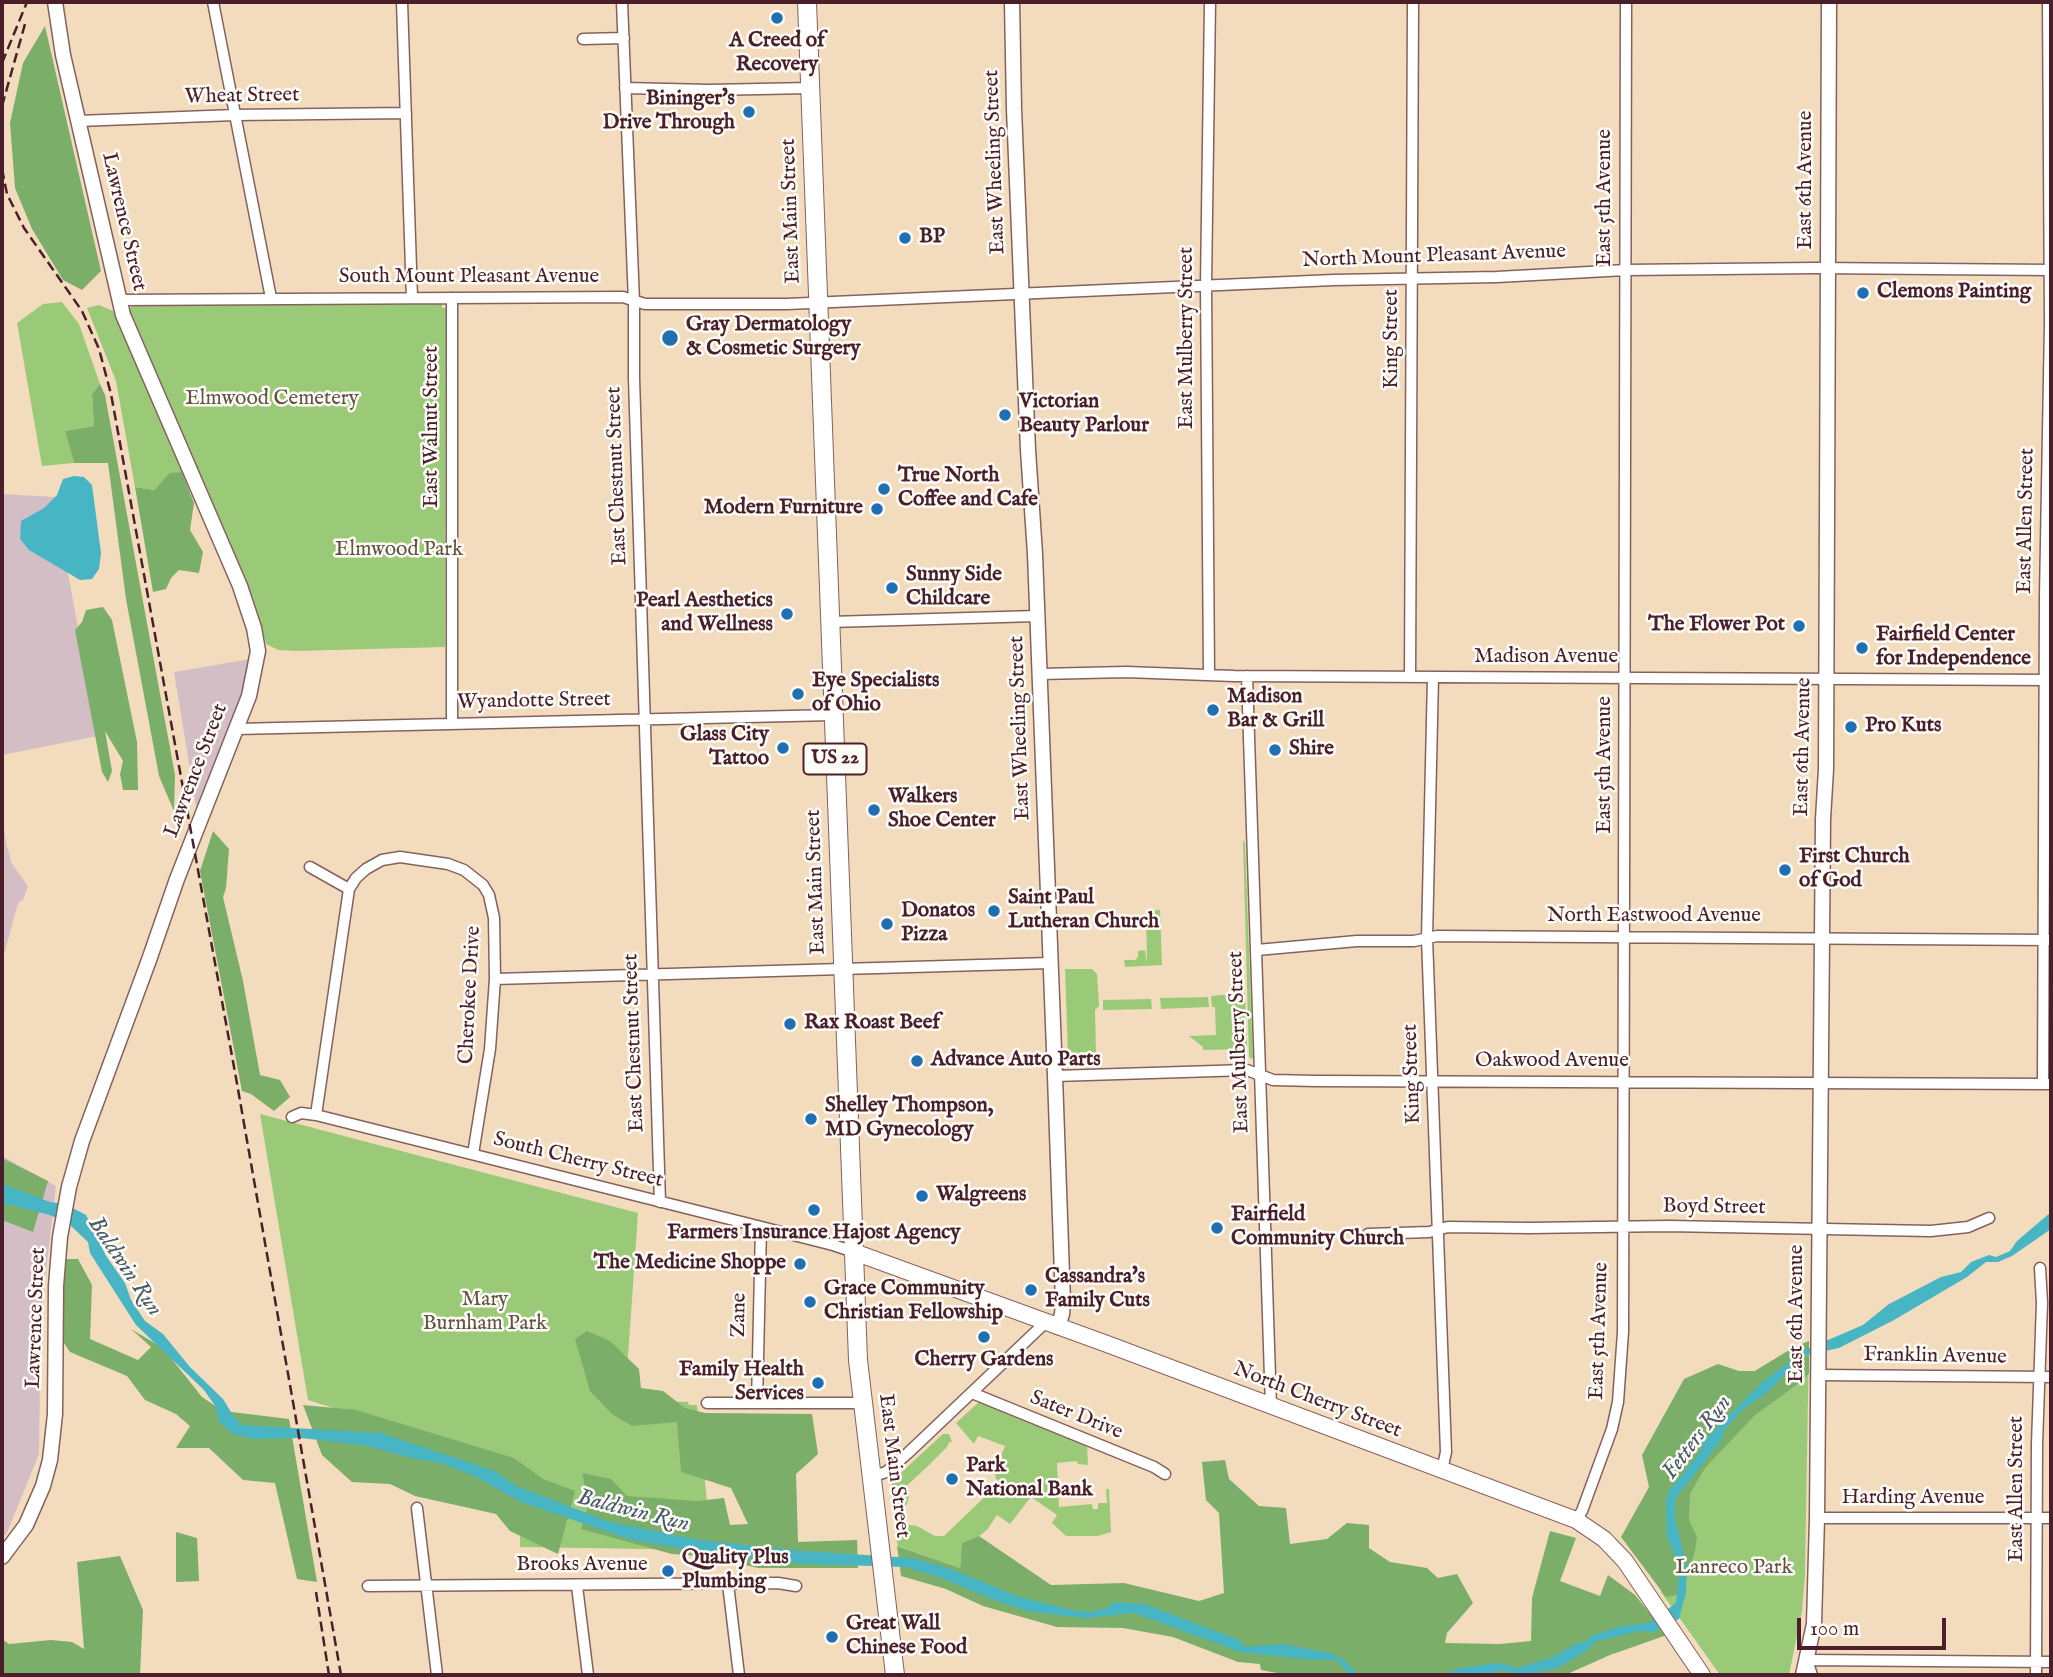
<!DOCTYPE html>
<html>
<head>
<meta charset="utf-8">
<style>
	body { margin:0 }
	#map { position:relative; width:2053px; height:1677px; overflow:hidden; background:#f3dcbe; font-family:"IM FELL English",serif }
	canvas { display:block }
	.frame { position:absolute; inset:0; border:4px solid #4a1f2b; pointer-events:none }
	.scale { position:absolute; left:1797px; top:1618px; width:149px; height:32px; box-sizing:border-box; border:4px solid #4a1f2b; border-top:0; padding-left:9px; font-size:21px; line-height:24px; white-space:nowrap; color:#4a1f2b; -webkit-text-stroke:5px #fdfcf7; paint-order:stroke }
</style>
</head>
<body>
<div id="map">
<canvas width="2053" height="1677"></canvas>
<div class="frame"></div>
<div class="scale">100 m</div>
</div>
<script>
const ctx = document.querySelector('canvas').getContext('2d');
ctx.lineJoin = 'round';
function paint(path, color) { ctx.fillStyle = color; ctx.fill(path, 'evenodd'); }
const toPath = rows => new Path2D(rows.map(r => 'M' + r).join(''));
function strokePath(path, color, width, dash) { ctx.strokeStyle = color; ctx.lineWidth = width; ctx.lineCap = dash ? 'butt' : 'round'; ctx.setLineDash(dash || []); ctx.stroke(path); }
function drawText(font, color, halo, rows, align = 'center') {
  ctx.font = font + ' "IM FELL English",serif'; ctx.lineWidth = 5; ctx.setLineDash([]); ctx.textBaseline = 'middle'; ctx.strokeStyle = halo; ctx.fillStyle = color; for (const [text, x, y, turn = 0] of rows) {
    ctx.save(); ctx.translate(x, y); ctx.rotate((+turn || 0) * Math.PI / 180); ctx.textAlign = isNaN(turn) ? turn : align; if (halo) ctx.strokeText(text, 0, 0); ctx.fillText(text, 0, 0); ctx.restore();
  }
}
paint(toPath([
	[2,494,54,497,98,736,2,755],
	[251,659,245,688,197,813,174,672],
	[2,811,6,843,12,864,28,886,23,900,18,903,2,962],
	[2,1156,56,1186,41,1313,39,1454,7,1533,2,1538]
]), '#d2bec4');
paint(toPath([
	[62,302,79,324,100,384,92,394,94,426,65,431,74,463,42,466,17,323,43,304],
	[328,303,336,305,442,304,442,308,446,308,445,647,296,651,278,650,266,644,258,616,242,576,129,311,132,305],
	[99,305,113,311,181,465,182,472,170,474,154,490,135,487,116,381,87,308],
	[1243,840,1245,843,1253,1059,1249,1057],
	[1160,910,1162,965,1125,967,1124,960,1135,960,1138,957,1138,951,1145,950,1147,964,1146,911],
	[1065,969,1092,969,1097,974,1099,1006,1095,1010,1096,1054,1068,1055],
	[1245,993,1247,1049,1203,1050,1203,1047,1189,1036,1216,1035,1215,1007,1212,1007,1211,996],
	[1208,997,1209,1007,1161,1009,1160,998],
	[1151,999,1152,1009,1103,1010,1103,1000],
	[260,1114,638,1213,625,1400,688,1402,689,1405,697,1405,712,1550,520,1547,520,1509,467,1450,308,1400],
	[1809,1341,1805,1575,1802,1611,1789,1675,1720,1675,1661,1592,1667,1493,1755,1371,1791,1349],
	[981,1400,1087,1446,1088,1465,1078,1464,1077,1461,1057,1463,1059,1507,1092,1504,1093,1509,1098,1509,1098,1503,1107,1503,1106,1489,1109,1489,1111,1532,1098,1536,1066,1536,1052,1523,1057,1515,1031,1497,1010,1524,997,1515,987,1530,979,1536,962,1543,960,1568,898,1546,896,1537,904,1530,903,1524,917,1526,935,1536,944,1536,998,1484,995,1475,1006,1464,1001,1456,1005,1446,978,1436,974,1444,956,1423],
	[943,1434,949,1434,952,1442,949,1442,947,1447,927,1467,903,1489,910,1494,906,1506,901,1504,899,1510,890,1495,892,1481]
]), '#9aca78');
paint(toPath([
	[45,26,101,271,82,290,63,280,32,229,15,188,10,123,23,63],
	[100,384,105,395,175,775,174,811,159,776,126,599,108,463,74,463,65,431,94,426,92,394],
	[182,472,194,503,190,530,203,552,199,573,179,570,171,578,166,589,153,592,135,487,154,490,170,473],
	[103,607,112,620,137,742,138,790,123,790,120,774,123,761,105,731,112,771,108,782,102,772,75,630,82,622,86,610],
	[213,831,229,849,226,888,223,897,243,981,260,1075,280,1080,290,1097,274,1111,251,1094,242,1091,200,871],
	[2,1158,48,1181,33,1232,2,1220],
	[65,1259,78,1259,92,1285,90,1339,138,1360,151,1347,131,1329,163,1348,202,1397,223,1411,289,1419,317,1582,297,1579,275,1483,243,1480,209,1448,176,1448,190,1426,176,1414,145,1400,127,1376,70,1352,62,1340],
	[587,1331,610,1341,639,1369,641,1388,663,1391,685,1408,705,1413,812,1414,818,1454,796,1474,798,1542,857,1540,858,1568,758,1568,712,1557,672,1554,581,1529,589,1504,582,1473,611,1479,627,1496,697,1501,724,1498,730,1525,748,1524,731,1488,681,1472,677,1422,632,1426,612,1414,590,1391,575,1339],
	[1809,1341,1809,1373,1803,1380,1754,1416,1705,1468,1690,1494,1689,1520,1697,1537,1695,1551,1682,1594,1666,1597,1621,1537,1649,1487,1642,1455,1684,1379,1718,1364,1739,1371,1755,1371,1791,1349],
	[303,1405,356,1410,514,1458,543,1479,575,1491,558,1554,510,1531,496,1514,415,1496,390,1484,352,1482,322,1455],
	[1225,1460,1229,1479,1259,1506,1286,1508,1290,1544,1327,1539,1347,1523,1369,1525,1369,1548,1390,1562,1427,1568,1438,1578,1457,1574,1473,1603,1447,1633,1445,1643,1500,1644,1531,1641,1532,1598,1550,1531,1576,1538,1560,1581,1600,1596,1608,1575,1635,1595,1667,1635,1610,1655,1565,1675,1288,1675,1261,1670,1260,1664,1238,1662,1173,1637,1123,1628,1057,1627,983,1606,946,1589,901,1576,897,1546,960,1568,962,1543,979,1536,1051,1585,1124,1583,1199,1601,1224,1593,1219,1513,1206,1500,1202,1462],
	[176,1532,197,1538,199,1581,176,1582],
	[120,1556,143,1610,140,1675,2,1674,2,1639,9,1644,51,1640,72,1642,84,1649,77,1562]
]), '#7bae68');
paint(toPath([
	[74,476,84,477,92,485,101,553,99,569,92,579,80,580,29,550,20,539,21,521,44,508,57,495,63,479],
	[2,1184,50,1202,65,1204,86,1215,106,1256,125,1283,131,1300,145,1321,163,1334,190,1367,223,1399,234,1417,242,1425,381,1433,495,1471,516,1486,610,1522,699,1540,803,1551,913,1558,954,1570,1017,1596,1071,1610,1092,1612,1107,1608,1114,1602,1145,1604,1239,1640,1245,1647,1282,1644,1330,1653,1344,1660,1359,1675,1350,1675,1336,1660,1311,1660,1240,1652,1134,1613,1085,1618,1026,1611,984,1596,939,1577,905,1567,807,1564,708,1554,628,1539,521,1502,478,1478,442,1463,416,1459,367,1446,328,1441,301,1438,254,1439,233,1434,219,1422,216,1407,204,1390,136,1325,90,1253,88,1242,70,1225,50,1215,2,1203],
	[2051,1212,2051,1229,2012,1256,1998,1262,1986,1262,1967,1277,1894,1320,1839,1348,1806,1355,1794,1364,1769,1391,1743,1409,1722,1433,1723,1438,1675,1499,1675,1519,1686,1563,1686,1592,1679,1619,1654,1632,1640,1631,1594,1642,1589,1649,1558,1668,1524,1675,1501,1670,1486,1675,1441,1675,1460,1668,1500,1663,1517,1668,1553,1657,1575,1644,1587,1641,1591,1636,1621,1626,1649,1623,1676,1603,1680,1567,1667,1537,1666,1504,1668,1492,1698,1455,1705,1440,1762,1382,1807,1349,1863,1325,1889,1304,1941,1277,1961,1272,1971,1262,1989,1255,1996,1257,2010,1251,2017,1241]
]), '#48b5c4');
const minor = toPath([
	[213,2,271,298],
	[402,2,412,298],
	[622,2,634,302,634,378,660,1202],
	[583,39,624,38],
	[625,88,709,90,810,88],
	[78,121,235,115,406,113],
	[119,300,623,297,645,304,787,304,1334,280,1497,277,1626,270,1815,268,2051,270],
	[830,622,1037,616],
	[1040,674,1126,672,1234,676,2051,680],
	[1209,675,1206,285,1210,2],
	[1247,676,1271,1407],
	[1410,677,1413,2],
	[1433,677,1427,938,1446,1452,1442,1470],
	[452,724,452,298],
	[236,729,833,715],
	[310,867,349,889],
	[1257,950,1357,941,1414,941,1437,936,2051,940],
	[495,979,1050,963],
	[1055,1076,1247,1070,1273,1080,1316,1081,2051,1084],
	[2043,1083,2045,596,2050,323,2048,2],
	[316,1115,349,889,356,878,366,869,382,860,400,857,448,864,464,870,483,885,489,895,494,918,495,979,490,1049,473,1154],
	[292,1117,301,1113,316,1115,833,1245,854,1252],
	[1368,1234,1429,1232,1448,1227,1529,1228,1668,1226,1931,1231,1968,1227,1989,1218],
	[1819,1375,2051,1377],
	[972,1393,1154,1467,1165,1474],
	[707,1403,861,1403],
	[757,1403,761,1227],
	[871,1477,886,1472,908,1453,1046,1322],
	[417,1508,437,1675],
	[1817,1518,2051,1518],
	[1576,1520,1582,1511,1612,1429,1618,1402,1623,1332,1626,2],
	[728,1584,739,1675],
	[368,1586,778,1583,796,1586],
	[577,1586,588,1675],
	[1812,1675,1807,1660,2051,1662],
	[2036,1675,2037,1444,2042,1303,2040,1268]
]);
const tertiary = toPath([
	[1012,2,1014,109,1028,450,1035,554,1055,1076,1063,1303,1062,1314,1058,1327],
	[2,1557,26,1525,43,1486,50,1460,55,1414,56,1286,60,1237,69,1187,82,1141,149,960,177,879,249,696,258,651,254,628,240,586,123,315,63,55,55,2],
	[1803,1675,1814,1624,1817,1518,1823,819,1826,769,1829,2]
]);
const secondary = toPath([
	[854,1252,1107,1344,1576,1520,1604,1539,1625,1561,1702,1675]
]);
const primary = toPath([
	[807,2,858,1360,895,1675]
]);
strokePath(minor, '#85615e', 13);
strokePath(tertiary, '#85615e', 17);
strokePath(secondary, '#85615e', 18);
strokePath(primary, '#85615e', 20);
strokePath(minor, '#fff', 10);
strokePath(tertiary, '#fff', 14);
strokePath(secondary, '#fff', 16);
strokePath(primary, '#fff', 18);
strokePath(toPath([
	[2,63,27,2],
	[2,106,25,24],
	[2,169,7,194,24,228,82,311,99,349,111,394,236,1078,341,1675],
	[316,1592,329,1675]
]), '#4a1f2b', 2.5, [10, 5]);
for (const [x, y, r, color] of [
	[777,18,7,"#1f6fb2"],
	[749,112,7,"#1f6fb2"],
	[905,238,7,"#1f6fb2"],
	[1863,293,7,"#1f6fb2"],
	[670,338,9,"#1f6fb2"],
	[1005,415,7,"#1f6fb2"],
	[884,489,7,"#1f6fb2"],
	[877,509,7,"#1f6fb2"],
	[892,588,7,"#1f6fb2"],
	[787,614,7,"#1f6fb2"],
	[1799,626,7,"#1f6fb2"],
	[1862,648,7,"#1f6fb2"],
	[798,694,7,"#1f6fb2"],
	[1213,710,7,"#1f6fb2"],
	[1851,727,7,"#1f6fb2"],
	[783,748,7,"#1f6fb2"],
	[1275,750,7,"#1f6fb2"],
	[874,810,7,"#1f6fb2"],
	[1785,870,7,"#1f6fb2"],
	[994,911,7,"#1f6fb2"],
	[887,924,7,"#1f6fb2"],
	[790,1024,7,"#1f6fb2"],
	[917,1061,7,"#1f6fb2"],
	[811,1119,7,"#1f6fb2"],
	[922,1196,7,"#1f6fb2"],
	[814,1210,7,"#1f6fb2"],
	[1217,1228,7,"#1f6fb2"],
	[800,1264,7,"#1f6fb2"],
	[1031,1290,7,"#1f6fb2"],
	[810,1302,7,"#1f6fb2"],
	[984,1337,7,"#1f6fb2"],
	[818,1383,7,"#1f6fb2"],
	[952,1479,7,"#1f6fb2"],
	[668,1571,7,"#1f6fb2"],
	[832,1637,7,"#1f6fb2"]
]) { const dot = new Path2D(); dot.arc(x, y, r, 0, 2 * Math.PI); ctx.fillStyle = color; ctx.fill(dot); strokePath(dot, '#fdfcf7', 2.5); }
for (const [x, y, w] of [
	[835,759,63]
]) { const box = new Path2D(); box.roundRect(x - w / 2, y - 15.5, w, 31, 5); ctx.fillStyle = '#fdfcf7'; ctx.fill(box); strokePath(box, '#4a1f2b', 2); }
drawText('bold 19px', '#4a1f2b', null, [
	["US 22",835,759]
]);
drawText('bold 21px', '#4a1f2b', '#fdfcf7', [
	["A Creed of",777,42,"center"],
	["Recovery",777,66,"center"],
	["Bininger's",735,100,"right"],
	["Drive Through",735,124,"right"],
	["BP",919,238],
	["Clemons Painting",1877,293],
	["Gray Dermatology",686,326],
	["& Cosmetic Surgery",686,350],
	["Victorian",1019,403],
	["Beauty Parlour",1019,427],
	["True North",898,477],
	["Coffee and Cafe",898,501],
	["Modern Furniture",863,509,"right"],
	["Sunny Side",906,576],
	["Childcare",906,600],
	["Pearl Aesthetics",773,602,"right"],
	["and Wellness",773,626,"right"],
	["The Flower Pot",1785,626,"right"],
	["Fairfield Center",1876,636],
	["for Independence",1876,660],
	["Eye Specialists",812,682],
	["of Ohio",812,706],
	["Madison",1227,698],
	["Bar & Grill",1227,722],
	["Pro Kuts",1865,727],
	["Glass City",769,736,"right"],
	["Tattoo",769,760,"right"],
	["Shire",1289,750],
	["Walkers",888,798],
	["Shoe Center",888,822],
	["First Church",1799,858],
	["of God",1799,882],
	["Saint Paul",1008,899],
	["Lutheran Church",1008,923],
	["Donatos",901,912],
	["Pizza",901,936],
	["Rax Roast Beef",804,1024],
	["Advance Auto Parts",931,1061],
	["Shelley Thompson,",825,1107],
	["MD Gynecology",825,1131],
	["Walgreens",936,1196],
	["Fairfield",1231,1216],
	["Community Church",1231,1240],
	["Farmers Insurance Hajost Agency",814,1234,"center"],
	["The Medicine Shoppe",786,1264,"right"],
	["Cassandra's",1045,1278],
	["Family Cuts",1045,1302],
	["Grace Community",824,1290],
	["Christian Fellowship",824,1314],
	["Cherry Gardens",984,1361,"center"],
	["Family Health",804,1371,"right"],
	["Services",804,1395,"right"],
	["Park",966,1467],
	["National Bank",966,1491],
	["Quality Plus",682,1559],
	["Plumbing",682,1583],
	["Great Wall",846,1625],
	["Chinese Food",846,1649]
], 'left');
drawText('21px', '#4a1f2b', '#fdfcf7', [
	["Wheat Street",242,97,-1],
	["East Wheeling Street",996,162,-92],
	["East 6th Avenue",1807,180,-90],
	["East 5th Avenue",1606,198,-90],
	["East Main Street",792,211,-92],
	["Lawrence Street",123,222,77],
	["North Mount Pleasant Avenue",1434,257,-2],
	["South Mount Pleasant Avenue",469,278],
	["East Mulberry Street",1188,338,-90],
	["King Street",1393,339,-90],
	["East Walnut Street",433,427,-90],
	["East Chestnut Street",618,476,-92],
	["East Allen Street",2027,521,-89],
	["Madison Avenue",1546,658],
	["Wyandotte Street",534,702,-1],
	["East Wheeling Street",1021,728,-92],
	["East 6th Avenue",1804,747,-89],
	["East 5th Avenue",1606,765,-90],
	["Lawrence Street",197,771,-69],
	["East Main Street",817,882,-92],
	["North Eastwood Avenue",1654,917],
	["Cherokee Drive",471,995,-87],
	["East Mulberry Street",1240,1042,-92],
	["East Chestnut Street",635,1043,-92],
	["Oakwood Avenue",1552,1062],
	["King Street",1413,1074,-92],
	["South Cherry Street",578,1161,14],
	["Boyd Street",1714,1208,1],
	["East 6th Avenue",1798,1314,-90],
	["Zane",740,1315,-89],
	["Lawrence Street",37,1318,-88],
	["East 5th Avenue",1600,1331,-88],
	["Franklin Avenue",1935,1357,1],
	["North Cherry Street",1317,1401,21],
	["Sater Drive",1076,1416,22],
	["East Main Street",893,1466,83],
	["East Allen Street",2018,1489,-90],
	["Harding Avenue",1913,1499],
	["Brooks Avenue",582,1566]
]);
drawText('21px', '#625242', '#fdfcf7', [
	["Elmwood Cemetery",272,400],
	["Elmwood Park",399,551],
	["Mary",485,1301],
	["Burnham Park",485,1325],
	["Lanreco Park",1734,1569]
]);
drawText('italic 23px', '#495b68', '#fdfcf7', [
	["Baldwin Run",124,1267,56],
	["Fetters Run",1698,1438,-53],
	["Baldwin Run",633,1512,14]
]);
</script>
</body>
</html>
